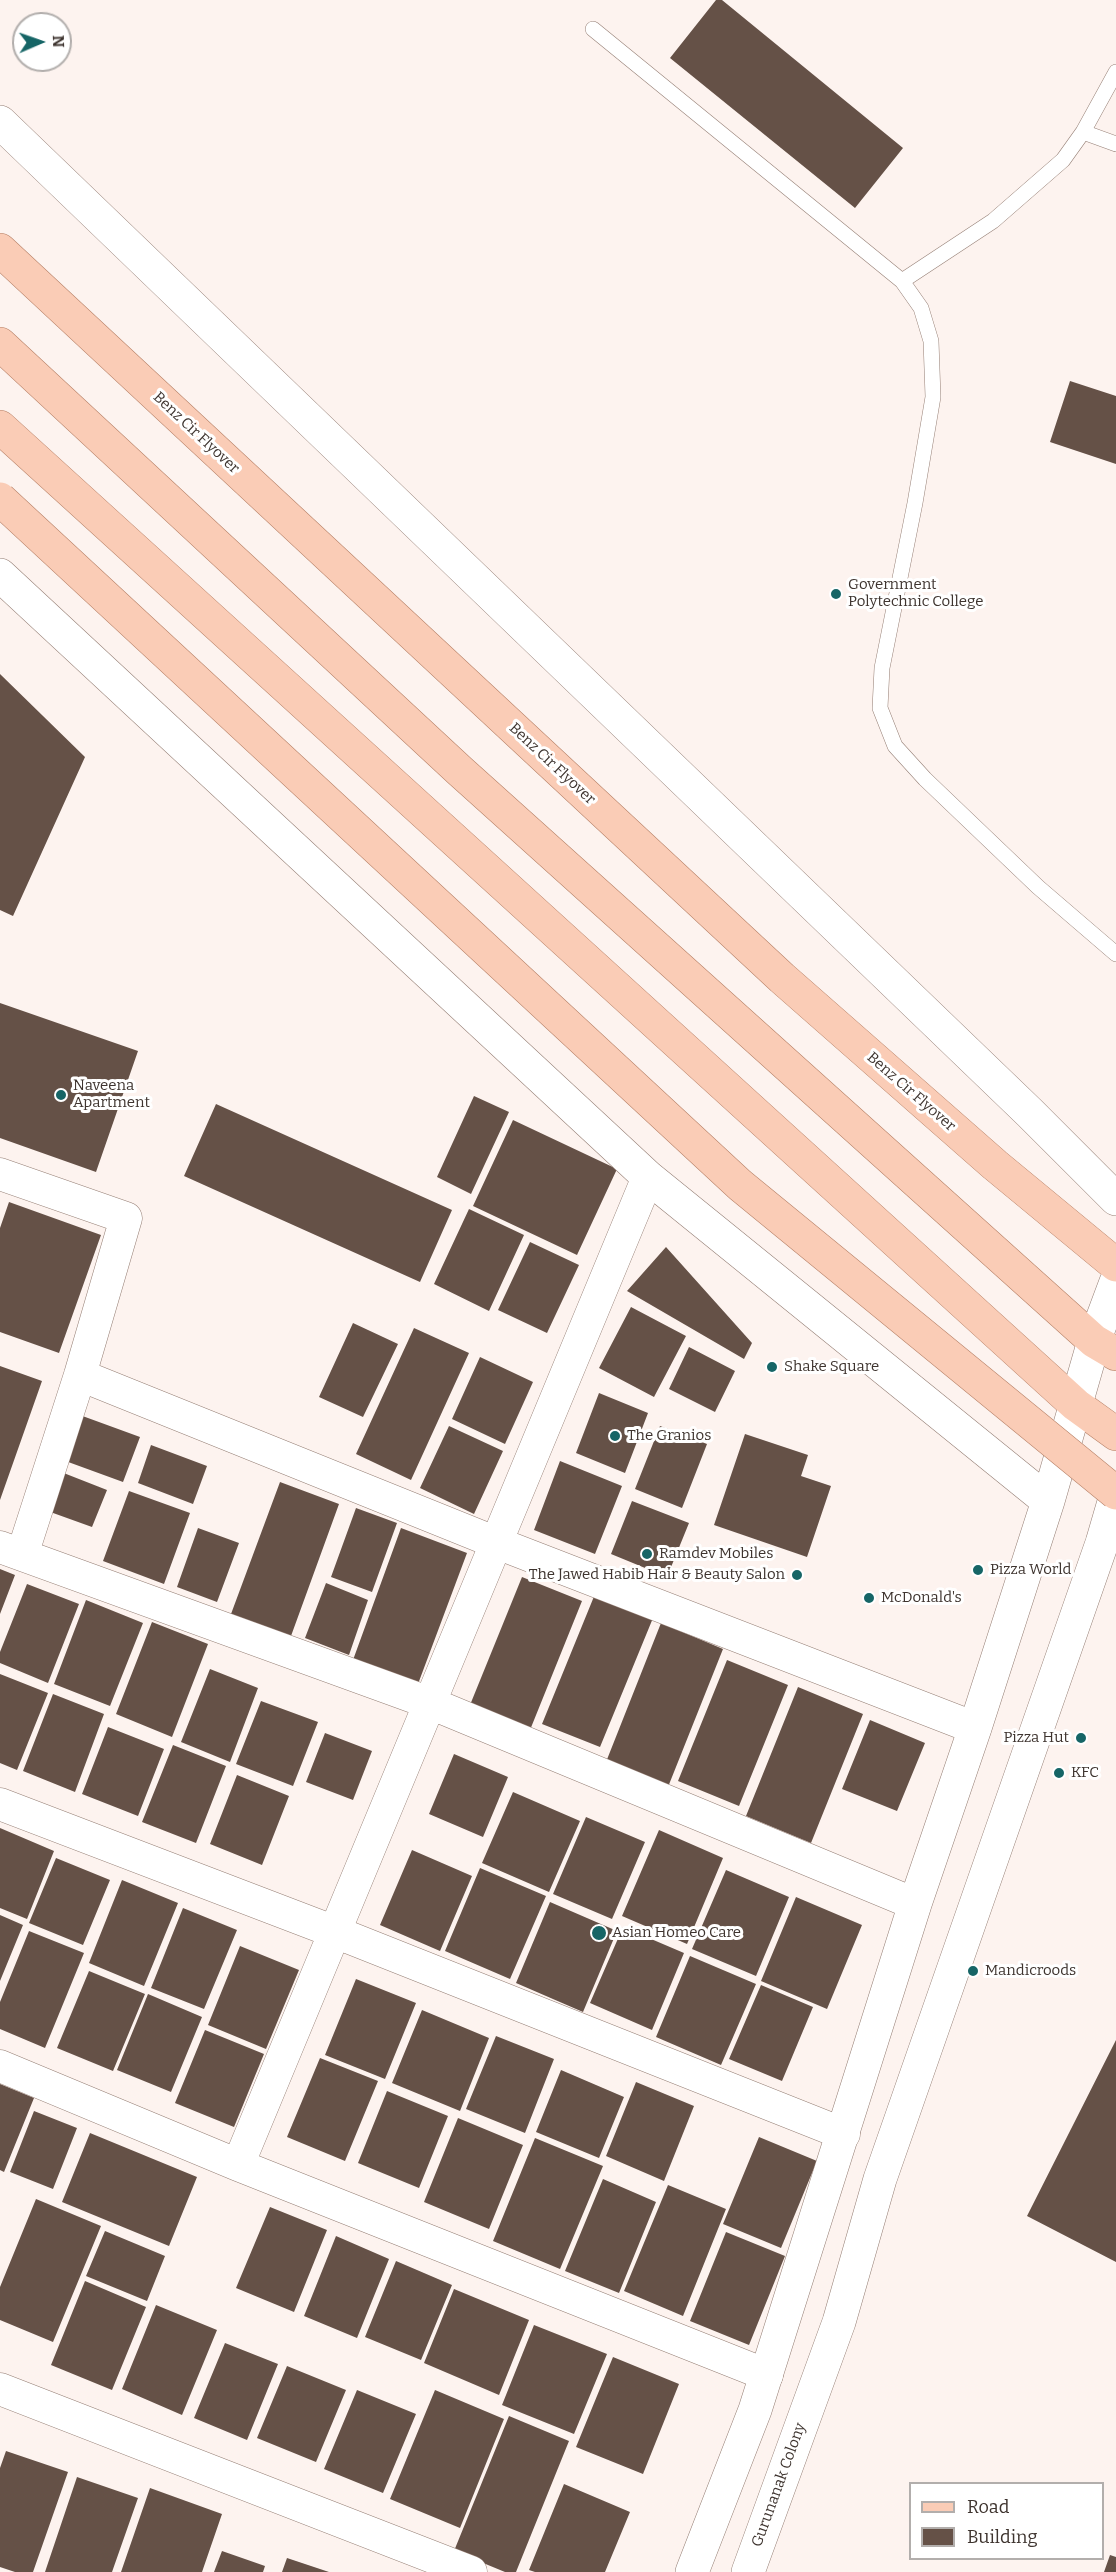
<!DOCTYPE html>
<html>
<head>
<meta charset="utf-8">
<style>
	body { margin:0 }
	#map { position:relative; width:1116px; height:2572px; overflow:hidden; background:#fdf3ef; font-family:Bitter,serif }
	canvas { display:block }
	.legend { position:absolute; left:909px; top:2482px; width:195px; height:78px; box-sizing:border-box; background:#fff; border:2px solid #b2aeac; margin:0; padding:8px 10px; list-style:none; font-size:18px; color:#3e342f }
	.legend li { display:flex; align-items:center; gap:12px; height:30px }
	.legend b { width:30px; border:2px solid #b2aeac }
	.north { position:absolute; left:12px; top:12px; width:60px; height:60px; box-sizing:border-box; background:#fff; border:2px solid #b2aeac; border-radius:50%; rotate:88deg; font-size:16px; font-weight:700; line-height:24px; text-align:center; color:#3e342f }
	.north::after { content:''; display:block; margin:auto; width:21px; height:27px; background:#166566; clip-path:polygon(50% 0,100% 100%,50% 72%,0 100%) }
</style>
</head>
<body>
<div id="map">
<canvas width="1116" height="2572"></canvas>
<ul class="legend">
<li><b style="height:8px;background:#faccb6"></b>Road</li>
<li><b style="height:16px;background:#655147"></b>Building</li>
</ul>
<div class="north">N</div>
</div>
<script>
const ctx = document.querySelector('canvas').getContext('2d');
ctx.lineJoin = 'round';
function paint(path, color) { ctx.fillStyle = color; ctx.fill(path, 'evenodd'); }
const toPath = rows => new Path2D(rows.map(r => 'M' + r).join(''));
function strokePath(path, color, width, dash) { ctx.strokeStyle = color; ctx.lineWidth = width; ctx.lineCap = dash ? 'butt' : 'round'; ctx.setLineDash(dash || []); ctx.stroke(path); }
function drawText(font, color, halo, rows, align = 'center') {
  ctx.font = font + ' Bitter,serif'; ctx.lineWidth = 6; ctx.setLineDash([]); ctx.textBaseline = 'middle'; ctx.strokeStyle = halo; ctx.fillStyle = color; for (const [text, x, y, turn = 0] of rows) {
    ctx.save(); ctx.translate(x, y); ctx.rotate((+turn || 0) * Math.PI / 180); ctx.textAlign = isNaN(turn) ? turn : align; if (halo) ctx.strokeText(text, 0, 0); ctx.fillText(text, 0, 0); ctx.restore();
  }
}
paint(toPath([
	[716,0,722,0,903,148,855,208,670,58],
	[1070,381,1116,396,1116,464,1050,442],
	[0,674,85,757,13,916,0,910],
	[0,1003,138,1051,96,1172,0,1138],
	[474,1096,509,1112,471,1194,437,1177],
	[216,1104,452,1210,420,1282,184,1176],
	[513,1120,617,1169,577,1255,473,1206],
	[9,1202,101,1235,59,1353,0,1332,0,1228],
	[469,1209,524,1235,489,1311,434,1284],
	[530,1242,579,1265,547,1333,498,1310],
	[666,1247,752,1343,744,1359,627,1291],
	[631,1307,686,1336,654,1397,599,1368],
	[353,1323,398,1344,363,1417,319,1397],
	[414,1328,469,1353,411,1480,356,1454],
	[689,1347,735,1371,715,1412,669,1389],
	[480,1357,533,1382,505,1444,452,1419],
	[0,1366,42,1381,0,1500],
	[599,1393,648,1413,625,1473,576,1453],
	[77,1414,140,1437,123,1482,60,1459],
	[449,1426,503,1451,474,1514,420,1488],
	[660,1426,707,1444,682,1508,635,1489],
	[745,1434,808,1455,801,1476,831,1486,807,1557,714,1525],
	[151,1445,207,1466,193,1504,138,1483],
	[560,1461,622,1486,595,1554,534,1530],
	[56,1470,107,1490,92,1527,42,1509],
	[280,1482,339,1504,291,1636,231,1614],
	[129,1491,190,1513,164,1584,103,1561],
	[632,1501,689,1523,667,1577,611,1554],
	[356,1508,397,1523,372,1592,331,1577],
	[198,1528,239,1543,217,1602,177,1587],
	[401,1528,467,1553,418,1684,353,1660],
	[0,1569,15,1575,0,1614],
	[522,1577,582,1601,530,1730,470,1705],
	[326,1583,368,1600,349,1655,305,1638],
	[27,1584,79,1604,48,1683,0,1663,0,1652],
	[595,1594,653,1618,600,1747,542,1724],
	[86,1600,143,1623,110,1706,54,1684],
	[152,1622,208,1644,172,1737,116,1714],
	[661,1623,723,1649,668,1787,606,1762],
	[727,1660,788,1685,739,1806,678,1781],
	[210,1669,258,1688,230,1762,181,1742],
	[0,1674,48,1693,17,1770,0,1763],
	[798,1687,863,1714,811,1843,746,1816],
	[53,1694,104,1714,75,1792,23,1771],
	[261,1701,318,1722,293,1786,236,1764],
	[870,1720,925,1743,897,1811,842,1789],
	[108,1727,164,1749,138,1816,82,1794],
	[325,1733,372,1751,353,1800,306,1782],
	[173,1745,226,1766,196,1843,142,1822],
	[454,1754,508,1777,483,1837,429,1814],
	[237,1775,289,1796,262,1865,210,1844],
	[513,1792,580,1821,549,1892,482,1863],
	[586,1817,645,1842,612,1919,553,1894],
	[0,1828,54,1851,27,1919,0,1908],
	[659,1830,723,1858,687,1944,622,1916],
	[412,1850,472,1876,440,1951,380,1925],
	[56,1858,110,1880,83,1945,29,1923],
	[480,1868,546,1896,510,1979,445,1951],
	[726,1870,789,1897,756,1976,692,1949],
	[122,1880,178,1903,144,1986,89,1963],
	[796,1897,862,1925,827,2009,761,1981],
	[550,1902,617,1931,583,2012,516,1983],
	[183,1908,237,1930,204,2009,151,1988],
	[0,1915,23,1925,0,1981],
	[623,1927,684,1953,652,2030,590,2003],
	[29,1931,84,1953,45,2048,0,2029,0,2002],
	[240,1946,299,1970,266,2049,208,2025],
	[690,1956,756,1984,721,2065,656,2037],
	[89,1971,145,1994,113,2071,57,2048],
	[356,1979,416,2003,385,2079,325,2055],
	[761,1985,813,2007,782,2081,729,2059],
	[148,1994,202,2017,171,2092,117,2070],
	[422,2010,489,2038,460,2111,392,2083],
	[205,2030,264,2054,234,2127,175,2103],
	[496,2036,554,2059,525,2133,466,2109],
	[1116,2040,1116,2262,1027,2216],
	[320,2058,378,2081,345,2161,287,2137],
	[561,2070,624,2097,599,2158,536,2132],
	[636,2082,694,2106,664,2181,606,2156],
	[0,2084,34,2098,4,2172,0,2170],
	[387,2091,448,2116,419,2188,358,2163],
	[34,2111,77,2128,53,2189,10,2172],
	[458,2118,523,2145,489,2229,424,2202],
	[90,2133,197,2177,169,2246,62,2202],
	[759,2137,817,2161,781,2248,723,2224],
	[535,2138,603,2166,560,2269,493,2241],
	[603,2179,656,2202,619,2293,565,2271],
	[668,2185,726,2209,683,2316,624,2291],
	[36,2199,101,2226,53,2342,0,2320,0,2287],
	[270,2207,327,2230,294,2312,236,2288],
	[105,2231,165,2256,147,2301,86,2276],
	[726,2232,785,2256,749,2345,690,2321],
	[336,2236,389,2259,357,2338,304,2316],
	[396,2261,452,2285,421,2360,365,2337],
	[85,2281,146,2307,112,2390,51,2365],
	[454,2289,529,2320,499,2395,424,2363],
	[156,2305,217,2330,182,2415,122,2389],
	[534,2325,607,2354,574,2434,502,2405],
	[225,2343,278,2364,247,2440,194,2418],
	[613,2357,679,2384,643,2474,576,2447],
	[287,2366,346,2390,316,2462,257,2438],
	[357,2390,416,2414,383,2493,324,2469],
	[435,2390,504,2419,460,2528,390,2499],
	[509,2416,569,2441,516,2572,505,2572,454,2551],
	[6,2451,68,2472,33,2572,15,2572,0,2567,0,2468],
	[77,2477,138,2498,112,2572,45,2572],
	[564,2484,630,2512,605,2572,535,2572,529,2570],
	[150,2488,222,2514,202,2572,121,2572],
	[222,2551,265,2566,263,2572,214,2572],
	[1110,2555,1116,2557,1116,2572,1104,2572],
	[287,2558,329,2572,282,2572]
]), '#655147');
const lane = toPath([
	[593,29,902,281,921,308,931,341,933,397,915,503,882,668,880,708,895,746,925,779,1038,887,1116,954],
	[1083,132,1116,144],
	[902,281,993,221,1063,160,1083,132,1116,72]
]);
const street = toPath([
	[0,1174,126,1218,80,1375,22,1555],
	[80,1375,497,1543,975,1728],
	[0,1547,430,1703,915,1904],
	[0,1804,335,1932,844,2134],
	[0,2066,238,2165,767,2375],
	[238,2165,648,1177],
	[0,2389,471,2572]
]);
const secondary = toPath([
	[0,122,1030,1113,1116,1199],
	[0,575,648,1177,1048,1501],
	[692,2572,755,2410,915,1904,975,1728,1048,1501,1094,1341,1116,1282],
	[748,2572,839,2322,880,2179,1102,1543,1116,1495]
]);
const primary = toPath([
	[0,250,782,978,995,1165,1116,1265],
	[0,344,460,771,1094,1341,1116,1354],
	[0,427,1076,1405,1116,1434]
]);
strokePath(lane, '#957f75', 16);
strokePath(street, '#957f75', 33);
strokePath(secondary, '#957f75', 34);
strokePath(primary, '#b68167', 34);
strokePath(lane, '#fff', 15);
strokePath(street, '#fff', 32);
strokePath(secondary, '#fff', 33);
strokePath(primary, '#faccb6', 33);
const primaryBridge = toPath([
	[0,499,740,1185,1116,1493]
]);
strokePath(primaryBridge, '#b68167', 34, []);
strokePath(primaryBridge, '#faccb6', 33);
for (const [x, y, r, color] of [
	[836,594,6,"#166566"],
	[61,1095,6,"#166566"],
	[772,1367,6,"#166566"],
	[615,1436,6,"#166566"],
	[647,1554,6,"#166566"],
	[978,1570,6,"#166566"],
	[797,1575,6,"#166566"],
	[869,1598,6,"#166566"],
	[1081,1738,6,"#166566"],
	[1059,1773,6,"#166566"],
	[599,1933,8,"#166566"],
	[973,1971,6,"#166566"]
]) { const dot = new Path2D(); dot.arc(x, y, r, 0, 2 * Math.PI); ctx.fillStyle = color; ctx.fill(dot); strokePath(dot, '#fff', 2); }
drawText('15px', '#3e342f', '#fff', [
	["Benz Cir Flyover",196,433,43],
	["Benz Cir Flyover",552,764,43],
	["Benz Cir Flyover",911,1092,41],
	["Gurunanak Colony",779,2485,-70]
]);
drawText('15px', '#3e342f', '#fff', [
	["Government",848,585],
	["Polytechnic College",848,602],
	["Naveena",73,1086],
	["Apartment",73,1103],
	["Shake Square",784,1367],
	["The Granios",627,1436],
	["Ramdev Mobiles",659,1554],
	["Pizza World",990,1570],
	["The Jawed Habib Hair & Beauty Salon",785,1575,"right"],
	["McDonald's",881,1598],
	["Pizza Hut",1069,1738,"right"],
	["KFC",1071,1773],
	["Asian Homeo Care",612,1933],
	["Mandicroods",985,1971]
], 'left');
</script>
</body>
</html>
